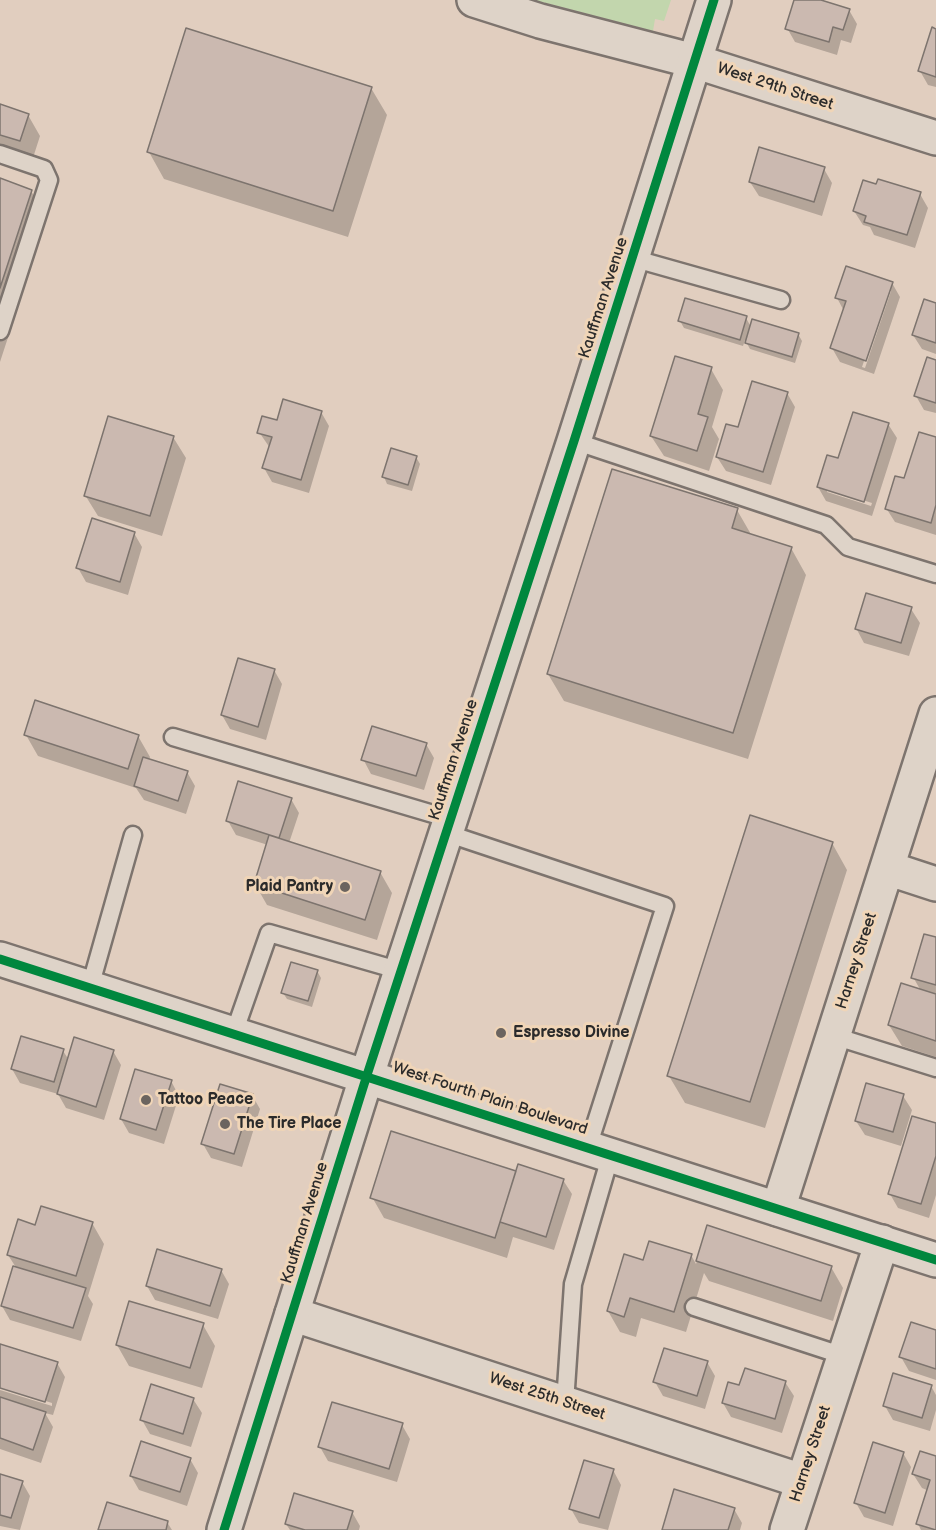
<!DOCTYPE html>
<html>
<head>
<meta charset="utf-8">
<style>
	body { margin:0 }
	canvas { display:block; background:#e1cebf }
</style>
</head>
<body>
<canvas width="936" height="1530"></canvas>
<script>
const ctx = document.querySelector('canvas').getContext('2d');
ctx.lineJoin = 'round';
function paint(path, color) { ctx.fillStyle = color; ctx.fill(path, 'evenodd'); }
const toPath = rows => new Path2D(rows.map(r => 'M' + r).join(''));
function strokePath(path, color, width, dash) { ctx.strokeStyle = color; ctx.lineWidth = width; ctx.lineCap = dash ? 'butt' : 'round'; ctx.setLineDash(dash || []); ctx.stroke(path); }
function drawText(font, color, halo, rows, align = 'center') {
  ctx.font = font + ' "Balsamiq Sans",sans-serif'; ctx.lineWidth = 6; ctx.setLineDash([]); ctx.textBaseline = 'middle'; ctx.strokeStyle = halo; ctx.fillStyle = color; for (const [text, x, y, turn = 0] of rows) {
    ctx.save(); ctx.translate(x, y); ctx.rotate((+turn || 0) * Math.PI / 180); ctx.textAlign = isNaN(turn) ? turn : align; if (halo) ctx.strokeText(text, 0, 0); ctx.fillText(text, 0, 0); ctx.restore();
  }
}
paint(toPath([
	[534,0,671,0,664,21,655,19,653,31]
]), '#c2d6ad');
paint(toPath([
	[796,0,816,0,849,10,857,24,851,43,841,40,837,55,795,42,787,28],
	[936,30,936,87,928,85,920,71],
	[371,88,387,115,348,237,164,179,149,152],
	[0,106,28,115,40,136,32,161,0,151],
	[824,169,832,183,822,216,759,196,750,182],
	[0,180,31,191,47,218,0,362],
	[920,194,928,208,915,248,874,235,870,227,863,225,854,211],
	[892,283,900,297,874,374,840,362,832,348,844,311,837,298],
	[888,291,891,291,865,368,862,367],
	[936,305,936,354,922,349,913,335],
	[746,318,751,327,798,334,802,341,795,363,750,349,745,340,743,346,684,328,680,321],
	[936,362,936,413,924,410,916,396],
	[711,369,723,390,712,427,719,439,709,471,664,456,651,436],
	[787,393,795,407,771,485,726,471,717,457,739,429],
	[321,412,329,426,309,493,272,482,264,468,270,448,259,432,278,422],
	[888,424,897,438,872,516,826,501,818,487,839,460],
	[827,489,872,503,871,506,827,492],
	[173,437,186,458,162,536,98,516,85,495],
	[936,439,936,535,895,522,886,508],
	[416,457,420,464,412,491,387,484,384,477],
	[737,510,752,536,791,548,806,575,748,759,564,701,548,674],
	[134,533,142,547,128,595,86,582,78,568],
	[911,609,920,623,909,656,864,643,856,628],
	[274,670,282,684,266,740,230,729,222,715],
	[26,735,138,736,150,757,149,760,187,772,195,786,186,814,144,800,136,788,38,756],
	[426,744,434,758,424,790,371,774,363,759],
	[291,799,299,813,289,843,380,872,392,893,377,940,267,905,255,884,268,845,236,835,228,821],
	[832,843,847,870,765,1128,685,1103,669,1076],
	[936,939,936,1057,902,1046,889,1025,921,991,913,977],
	[317,971,321,978,312,1007,287,999,283,993],
	[63,1051,69,1060,113,1051,121,1065,104,1120,66,1108,58,1094,20,1083,12,1069],
	[171,1081,179,1096,164,1144,129,1133,121,1119],
	[252,1095,260,1109,242,1167,211,1158,203,1144],
	[903,1096,912,1110,901,1146,865,1135,856,1121],
	[936,1124,936,1195,929,1218,898,1208,890,1194],
	[563,1180,572,1194,554,1250,513,1237,507,1258,384,1218,372,1197],
	[92,1223,104,1244,88,1296,93,1304,81,1341,10,1320,2,1306,17,1269,8,1255,36,1226],
	[708,1227,831,1267,843,1288,833,1321,709,1281,704,1273,686,1332,641,1318,636,1337,620,1332,608,1311,691,1255,696,1264],
	[221,1270,229,1284,218,1319,155,1300,147,1286],
	[203,1325,215,1346,202,1388,129,1366,117,1345],
	[936,1332,936,1380,909,1371,901,1357],
	[0,1345,57,1363,65,1377,53,1415,45,1413,53,1427,41,1463,0,1449,0,1390,52,1406,52,1403,0,1387],
	[707,1362,715,1376,705,1409,663,1396,655,1382],
	[785,1382,794,1396,782,1433,731,1417,723,1403],
	[931,1386,936,1395,936,1410,930,1431,893,1420,885,1406],
	[193,1399,202,1413,191,1447,150,1434,142,1420],
	[402,1425,410,1439,397,1482,328,1461,320,1447],
	[903,1453,911,1467,893,1526,864,1517,856,1503],
	[936,1457,936,1530,921,1530,918,1524,929,1491,922,1488,913,1474],
	[190,1459,198,1473,187,1506,139,1490,131,1476],
	[613,1470,621,1485,608,1530,579,1523,571,1509],
	[0,1475,22,1482,30,1496,20,1530,0,1526],
	[734,1509,742,1523,740,1530,663,1530],
	[352,1512,360,1526,359,1530,290,1530,286,1524],
	[167,1522,172,1530,100,1530]
]), '#0003');
const building = toPath([
	[794,0,821,0,850,9,843,30,833,27,829,42,785,29,794,0],
	[932,27,936,29,936,77,918,71,932,27],
	[186,28,372,87,333,211,147,152,186,28],
	[0,104,29,114,20,141,0,135,0,104],
	[759,147,825,167,814,202,749,182,759,147],
	[0,178,32,190,0,288,0,178],
	[878,179,921,192,907,235,864,222,866,216,853,211,863,180,876,184,878,179],
	[846,266,893,282,866,361,830,348,846,301,835,298,846,266],
	[685,298,747,316,740,340,678,321,685,298],
	[924,299,936,303,936,343,912,335,924,299],
	[752,319,799,333,792,357,745,343,752,319],
	[675,356,712,367,698,414,708,417,697,451,650,436,675,356],
	[927,357,936,360,936,403,914,396,927,357],
	[752,381,788,392,763,472,716,457,726,424,738,427,752,381],
	[283,399,322,411,301,480,262,468,272,437,257,433,262,416,277,420,283,399],
	[853,412,889,423,864,502,817,487,827,455,838,458,853,412],
	[108,416,174,436,150,516,84,496,108,416],
	[919,432,936,437,936,505,931,523,885,509,895,476,904,478,919,432],
	[391,448,417,456,408,485,382,477,391,448],
	[612,469,738,508,732,528,792,547,733,733,547,674,612,469],
	[92,518,135,532,120,582,76,568,92,518],
	[866,593,912,607,901,643,855,629,866,593],
	[238,658,275,669,258,727,221,715,238,658],
	[35,700,139,735,128,769,24,735,35,700],
	[372,726,427,743,416,776,361,760,372,726],
	[143,757,188,771,178,801,134,786,143,757],
	[238,781,292,798,279,838,226,821,238,781],
	[750,815,833,842,750,1102,667,1076,750,815],
	[269,835,381,871,365,920,254,884,269,835],
	[924,934,936,937,936,985,911,978,924,934],
	[291,962,318,970,308,1001,281,993,291,962],
	[901,983,936,994,936,1041,888,1025,901,983],
	[21,1036,64,1049,54,1082,11,1069,21,1036],
	[74,1037,114,1050,96,1107,57,1094,74,1037],
	[135,1069,172,1080,156,1130,120,1119,135,1069],
	[866,1083,904,1094,893,1132,855,1121,866,1083],
	[220,1084,253,1094,234,1154,201,1144,220,1084],
	[912,1116,936,1123,936,1156,921,1204,888,1194,912,1116],
	[391,1131,516,1171,495,1238,370,1198,391,1131],
	[518,1164,564,1179,546,1237,500,1222,518,1164],
	[41,1206,93,1222,76,1276,7,1255,18,1219,35,1225,41,1206],
	[707,1225,832,1266,821,1301,696,1261,707,1225],
	[649,1241,692,1254,674,1312,630,1298,624,1317,607,1311,624,1254,643,1260,649,1241],
	[157,1249,222,1269,210,1306,146,1286,157,1249],
	[13,1266,86,1288,73,1328,1,1306,13,1266],
	[129,1301,204,1323,190,1368,116,1345,129,1301],
	[911,1322,936,1330,936,1369,899,1357,911,1322],
	[0,1344,58,1362,45,1402,0,1388,0,1344],
	[664,1348,708,1361,697,1396,653,1382,664,1348],
	[745,1368,786,1381,775,1419,722,1403,728,1382,739,1385,745,1368],
	[893,1373,932,1385,922,1418,883,1406,893,1373],
	[151,1384,194,1398,183,1434,140,1420,151,1384],
	[0,1397,46,1412,33,1450,0,1438,0,1397],
	[332,1402,403,1423,389,1469,318,1447,332,1402],
	[141,1441,191,1458,180,1492,130,1476,141,1441],
	[873,1442,904,1452,885,1513,854,1503,873,1442],
	[920,1451,936,1456,936,1530,916,1524,930,1480,912,1474,920,1451],
	[584,1460,614,1469,599,1518,569,1509,584,1460],
	[0,1474,23,1481,11,1518,0,1515,0,1474],
	[674,1489,735,1508,728,1530,662,1530,674,1489],
	[294,1493,353,1511,347,1530,305,1530,285,1524,294,1493],
	[107,1502,168,1521,166,1530,98,1530,107,1502]
]);
paint(building, '#cbb9b0');
strokePath(building, '#7d746e', 1.5);
const service = toPath([
	[0,154,44,169,49,180,0,331],
	[632,258,781,300],
	[574,441,826,525,848,547,936,574],
	[173,737,450,819],
	[446,833,665,906,588,1147],
	[90,987,133,835],
	[234,1033,269,933,401,971],
	[834,1036,936,1068],
	[694,1307,844,1356],
	[565,1403,573,1284,611,1154]
]);
const minor = toPath([
	[474,0,540,21,694,61,936,138],
	[887,868,936,884],
	[778,1209,936,714],
	[292,1314,802,1481],
	[787,1530,882,1242]
]);
const tertiary = toPath([
	[224,1530,367,1075,574,441,714,0]
]);
const secondary = toPath([
	[0,959,936,1260]
]);
strokePath(service, '#7d746e', 21);
strokePath(minor, '#7d746e', 38);
strokePath(tertiary, '#7d746e', 38);
strokePath(secondary, '#7d746e', 38);
strokePath(service, '#ded3c8', 16);
strokePath(minor, '#ded3c8', 33);
strokePath(tertiary, '#ded3c8', 33);
strokePath(secondary, '#ded3c8', 33);
strokePath(toPath([
	[0,959,936,1260],
	[224,1530,367,1075,574,441,714,0]
]), '#00873e', 9);
for (const [x, y, r, color] of [
	[345,887,6,"#6b645f"],
	[501,1033,6,"#6b645f"],
	[146,1100,6,"#6b645f"],
	[225,1124,6,"#6b645f"]
]) { const dot = new Path2D(); dot.arc(x, y, r, 0, 2 * Math.PI); ctx.fillStyle = color; ctx.fill(dot); strokePath(dot, '#f0d5b7', 2); }
drawText('16px', '#2b2b2b', '#f0d5b7', [
	["West 29th Street",775,87,18],
	["Kauffman Avenue",604,298,-72],
	["Kauffman Avenue",454,760,-72],
	["Harney Street",857,961,-72],
	["West Fourth Plain Boulevard",490,1099,18],
	["Kauffman Avenue",305,1223,-73],
	["West 25th Street",547,1397,18],
	["Harney Street",811,1454,-72]
]);
drawText('bold 16px', '#2b2b2b', '#f0d5b7', [
	["Plaid Pantry",333,887,"right"],
	["Espresso Divine",513,1033],
	["Tattoo Peace",158,1100],
	["The Tire Place",237,1124]
], 'left');
</script>
</body>
</html>
